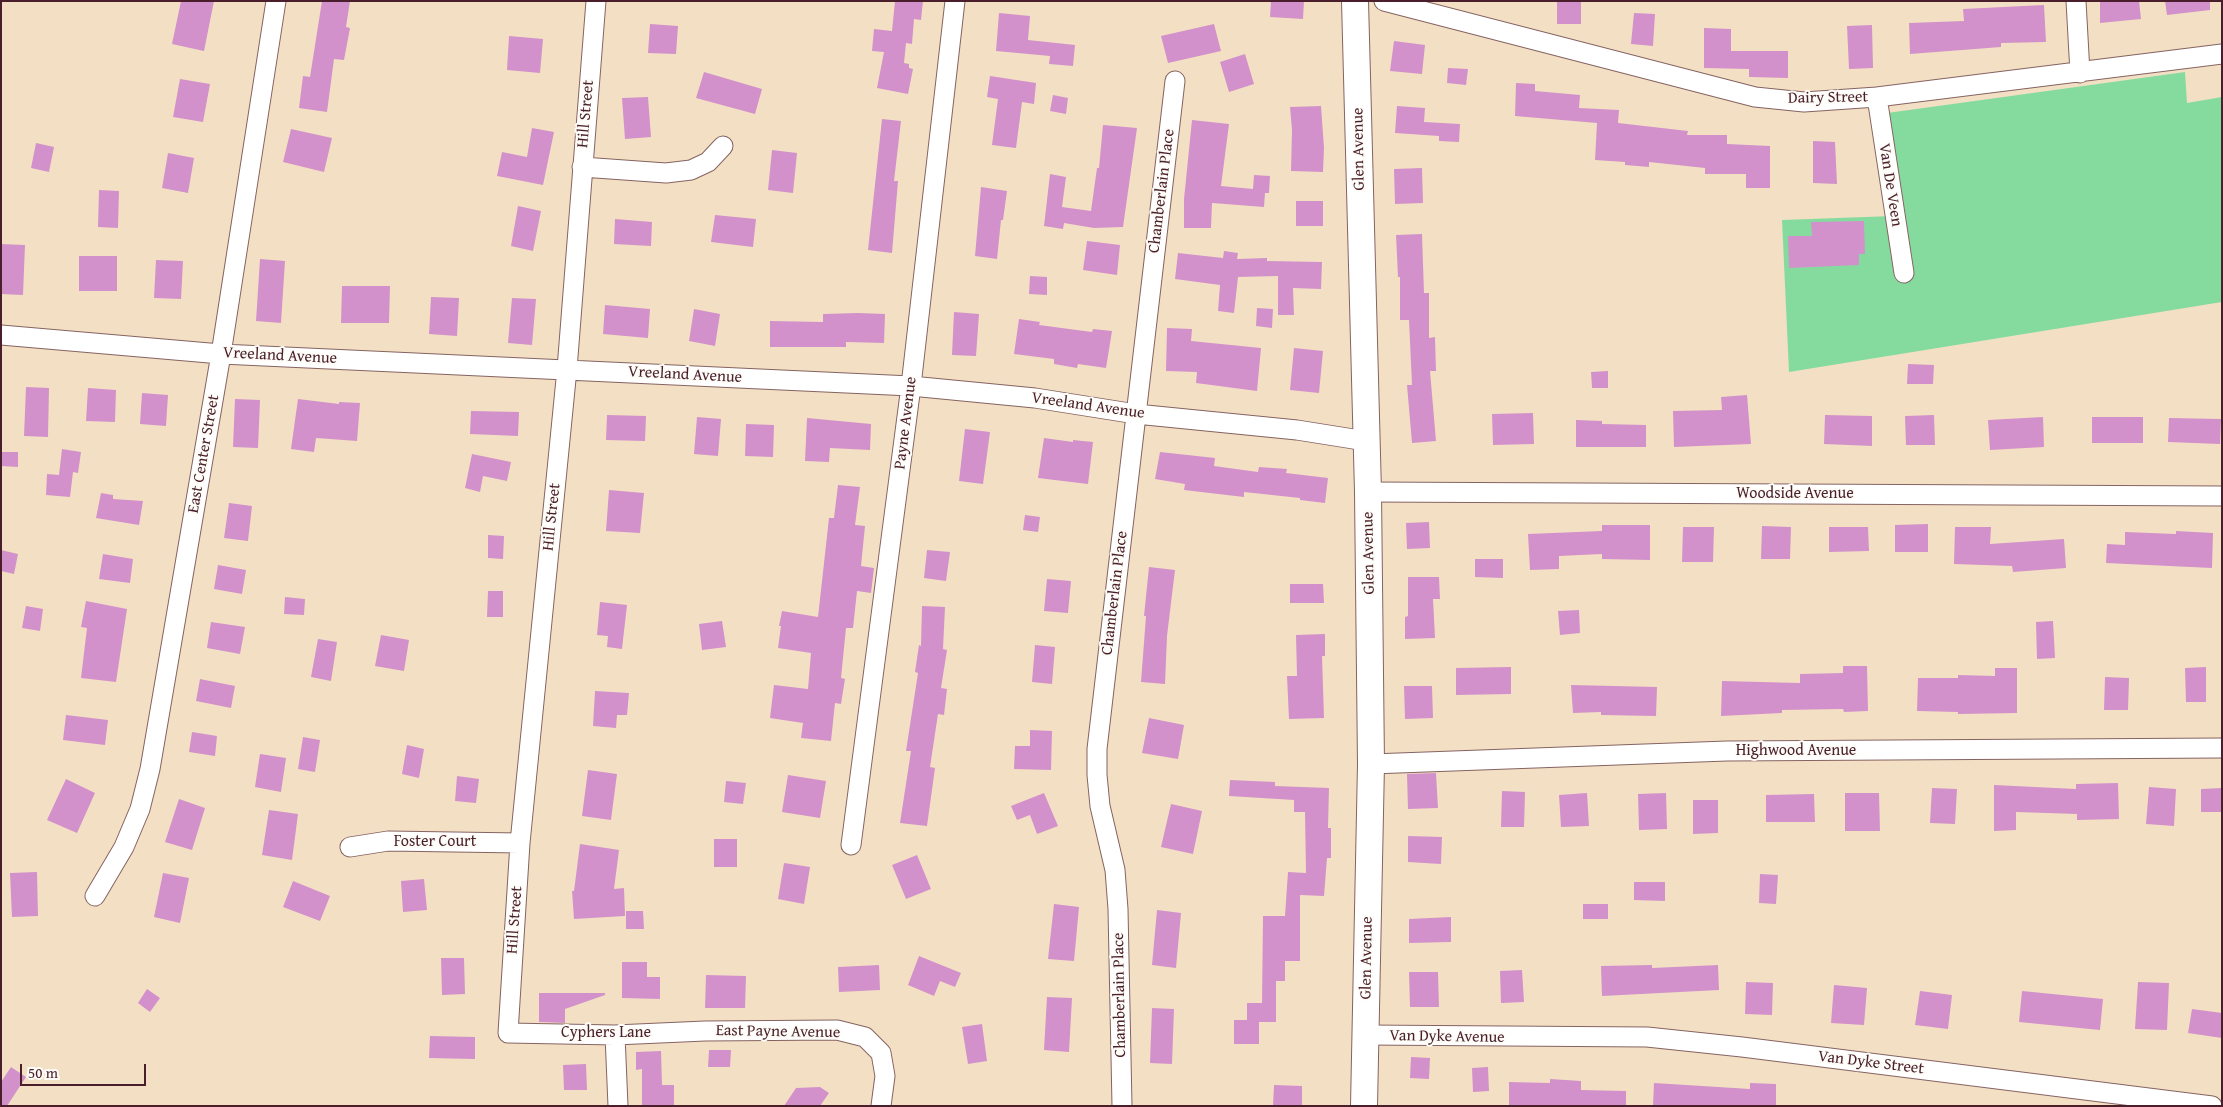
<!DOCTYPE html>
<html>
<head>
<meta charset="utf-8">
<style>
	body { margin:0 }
	#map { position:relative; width:2223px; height:1107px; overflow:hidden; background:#f3e0c4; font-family:"Gentium Book Plus",serif }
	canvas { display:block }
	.frame { position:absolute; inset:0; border:2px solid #4a1f2b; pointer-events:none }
	.scale { position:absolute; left:20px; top:1064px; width:126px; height:22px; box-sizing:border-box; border:2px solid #4a1f2b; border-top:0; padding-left:6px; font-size:15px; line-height:18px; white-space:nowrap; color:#4a1f2b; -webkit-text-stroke:4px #fdfcf7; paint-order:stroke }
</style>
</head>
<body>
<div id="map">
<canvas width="2223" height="1107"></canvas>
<div class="frame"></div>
<div class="scale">50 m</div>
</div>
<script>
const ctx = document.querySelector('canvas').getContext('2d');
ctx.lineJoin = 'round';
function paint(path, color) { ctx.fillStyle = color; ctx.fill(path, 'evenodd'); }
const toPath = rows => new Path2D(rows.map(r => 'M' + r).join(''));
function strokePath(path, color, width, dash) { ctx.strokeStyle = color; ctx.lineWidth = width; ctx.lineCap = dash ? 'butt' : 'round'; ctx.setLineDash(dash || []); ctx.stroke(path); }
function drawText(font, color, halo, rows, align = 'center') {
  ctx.font = font + ' "Gentium Book Plus",serif'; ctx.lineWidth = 4; ctx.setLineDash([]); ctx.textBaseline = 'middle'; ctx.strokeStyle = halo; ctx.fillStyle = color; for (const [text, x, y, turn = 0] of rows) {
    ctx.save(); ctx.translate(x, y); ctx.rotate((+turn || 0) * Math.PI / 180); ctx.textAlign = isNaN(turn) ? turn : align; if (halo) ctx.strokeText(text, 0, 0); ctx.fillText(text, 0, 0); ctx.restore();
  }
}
paint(toPath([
	[2185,72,2187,103,2222,97,2222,302,1789,372,1782,220,1893,216,1880,114]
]), '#85db9e');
paint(toPath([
	[181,1,214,1,204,51,172,44],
	[322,1,350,1,346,27,350,28,344,60,334,59,327,112,299,108,303,76,310,77],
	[895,1,923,1,921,20,914,19,912,44,906,43,904,63,909,64,909,68,913,69,908,94,877,88,884,52,872,51,874,29,892,31],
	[1271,1,1304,1,1303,19,1270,17],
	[1557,1,1581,1,1581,24,1557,24],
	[2100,1,2139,1,2141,19,2100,23],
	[2165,1,2210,1,2210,10,2167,15],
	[2044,5,2046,42,2001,43,2001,47,1910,54,1909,23,1964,21,1963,9],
	[999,13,1030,16,1028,40,1075,45,1073,66,1049,64,1050,56,996,51],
	[1634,13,1655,14,1653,46,1631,44],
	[650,24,678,26,676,54,648,53],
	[1214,24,1221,51,1168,63,1161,36],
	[1872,25,1873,68,1849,69,1847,26],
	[1704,28,1731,29,1731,51,1788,51,1788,78,1749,77,1749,69,1704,68],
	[509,36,543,39,540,73,507,70],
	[1394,41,1425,45,1422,74,1390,71],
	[1245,54,1254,84,1229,92,1220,62],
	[1448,68,1468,69,1466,85,1447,83],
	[704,72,762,89,755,114,696,98],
	[990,76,1036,83,1034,104,1022,102,1016,148,992,145,998,99,987,97],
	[180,79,210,84,203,122,173,117],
	[1516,83,1535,84,1535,91,1580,95,1579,108,1619,110,1618,123,1688,131,1687,135,1727,135,1727,144,1770,146,1770,188,1746,188,1746,174,1705,174,1705,168,1649,162,1649,167,1625,165,1625,162,1595,160,1597,123,1515,116],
	[1053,95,1068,98,1066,114,1050,111],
	[648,97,651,137,625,139,622,98],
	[1321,106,1324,148,1323,172,1291,171,1292,130,1290,107],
	[1397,106,1425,108,1424,122,1460,124,1459,142,1439,141,1439,136,1395,133],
	[882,119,901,121,894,181,898,181,892,253,868,250],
	[1192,120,1229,124,1221,186,1253,189,1254,175,1270,176,1269,193,1265,193,1264,207,1212,203,1211,228,1184,228,1184,199],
	[1103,125,1137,128,1123,227,1094,228,1064,223,1063,229,1044,226,1050,174,1066,177,1062,207,1091,211,1097,168,1099,168],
	[532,128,554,132,543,185,497,176,502,152,527,157],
	[291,129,332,138,324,172,283,162],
	[1813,141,1835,142,1837,184,1813,183],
	[36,143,54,147,49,172,31,168],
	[772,150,797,153,793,193,768,190],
	[168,153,194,158,188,193,162,188],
	[1422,168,1423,203,1395,204,1394,169],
	[981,187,1007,191,1003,220,1001,220,997,259,975,256],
	[99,190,119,191,118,228,98,227],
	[1296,201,1323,201,1323,226,1296,226],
	[518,206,541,211,533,251,511,246],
	[715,215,756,219,753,247,711,242],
	[615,219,652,222,651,246,614,244],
	[1864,221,1865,254,1859,254,1859,265,1789,268,1788,236,1812,236,1811,222],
	[1422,234,1424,293,1429,293,1429,338,1435,337,1436,371,1430,371,1436,441,1412,443,1407,385,1412,385,1409,320,1400,320,1400,277,1398,277,1396,235],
	[1087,241,1120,245,1117,275,1083,270],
	[1,244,25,245,23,295,1,294],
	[1224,251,1238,253,1237,259,1267,258,1267,261,1322,262,1321,289,1293,288,1294,315,1278,315,1278,276,1238,277,1234,313,1218,311,1220,285,1175,279,1178,253,1223,258],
	[79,256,117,256,117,291,79,291],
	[260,259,285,261,281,323,256,321],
	[156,260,183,261,181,299,154,298],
	[1030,276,1047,277,1047,295,1029,294],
	[342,286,390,286,389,323,341,323],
	[431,297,459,298,457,336,429,334],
	[512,298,536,299,532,345,508,343],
	[605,305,650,309,648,338,603,334],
	[1257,308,1273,309,1272,328,1256,326],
	[694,309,720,314,715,346,689,341],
	[954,312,979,314,976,356,952,355],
	[858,313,885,314,884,343,846,342,846,347,770,347,770,321,823,322,823,314],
	[1019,319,1040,322,1039,325,1092,332,1093,329,1112,331,1106,368,1078,364,1077,368,1054,364,1054,359,1014,354],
	[1167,328,1192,329,1191,341,1261,348,1257,391,1196,383,1197,372,1166,371],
	[1294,348,1323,351,1319,393,1290,390],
	[1908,364,1934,365,1933,384,1907,384],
	[1608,371,1608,388,1592,388,1591,372],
	[26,387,49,388,48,437,24,436],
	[88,388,116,390,115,422,86,421],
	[142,393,168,395,166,426,140,424],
	[1747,395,1751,444,1674,447,1673,411,1722,410,1721,397],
	[235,399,260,400,258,448,233,447],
	[298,399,339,404,339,402,360,403,357,441,316,438,314,452,291,449],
	[471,411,519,412,518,436,470,434],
	[1533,413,1534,444,1493,445,1492,414],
	[607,415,646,416,645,441,606,440],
	[1825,415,1872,416,1872,446,1824,444],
	[1934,415,1935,445,1906,445,1905,416],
	[697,417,721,419,718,456,694,454],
	[2043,417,2044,447,1990,450,1988,420],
	[2092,417,2143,417,2143,443,2092,443],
	[807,418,871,424,870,450,830,448,829,462,805,461],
	[2169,418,2221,419,2220,444,2168,442],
	[1576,420,1602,421,1602,424,1646,425,1646,447,1576,447],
	[746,424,774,425,773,457,745,456],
	[965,429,990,432,983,484,959,481],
	[1044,438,1073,442,1073,440,1093,442,1088,484,1038,478],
	[62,449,81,452,78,473,73,472,70,497,46,495,47,474,59,475],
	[1,452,18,452,18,467,1,466],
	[1160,452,1215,458,1214,466,1258,472,1259,467,1287,469,1286,473,1328,478,1325,503,1300,500,1300,498,1244,492,1244,497,1184,490,1185,484,1155,479],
	[472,454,511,462,507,481,483,476,480,492,465,488],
	[838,485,860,487,855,525,865,526,861,566,874,568,871,593,857,591,853,628,846,628,841,678,845,679,841,704,835,703,831,741,801,738,803,723,770,718,774,685,808,689,811,653,778,648,781,626,779,626,782,611,818,617,829,518,834,518],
	[609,490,644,493,640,533,606,531],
	[101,493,113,495,113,499,143,501,139,525,96,518],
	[229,503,252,506,248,541,224,538],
	[1025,515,1040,517,1038,532,1023,530],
	[1429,522,1430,548,1407,549,1406,523],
	[1928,524,1928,552,1895,552,1895,525],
	[1602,525,1650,525,1650,560,1602,559,1602,554,1559,556,1559,569,1530,570,1528,534,1602,531],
	[1762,526,1791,527,1790,559,1761,559],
	[1683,527,1714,527,1713,562,1682,562],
	[1829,527,1868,527,1869,551,1829,552],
	[1955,527,1991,527,1990,544,2064,539,2066,568,2013,572,2012,566,1954,564],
	[2176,531,2213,533,2212,568,2106,563,2107,544,2125,545,2125,532,2176,534],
	[488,535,504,536,503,559,488,558],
	[1,550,18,554,14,574,1,571],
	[927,550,950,552,946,581,924,578],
	[103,554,133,559,130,583,99,579],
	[1475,559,1503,559,1503,578,1475,577],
	[218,565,246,570,242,594,214,589],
	[1149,567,1175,570,1167,636,1165,684,1141,682,1146,616,1144,616],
	[1408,577,1439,577,1440,599,1433,599,1435,638,1405,639,1405,617,1408,616],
	[1047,579,1071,581,1068,613,1044,611],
	[1290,584,1323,584,1324,603,1290,603],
	[488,591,503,591,503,617,487,617],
	[285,597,305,599,304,615,284,614],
	[86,601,127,609,116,682,81,678,87,628,81,627],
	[600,602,627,605,622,649,607,647,608,636,597,635],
	[26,606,43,609,40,631,22,628],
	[922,606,945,607,943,649,947,650,941,688,947,689,944,715,938,714,930,767,935,768,927,826,900,823,911,751,906,751,918,673,915,672,919,645,921,646],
	[1579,610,1580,633,1560,635,1558,611],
	[722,621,726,647,702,650,699,624],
	[2053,621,2055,658,2037,659,2036,622],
	[211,622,245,627,240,654,207,648],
	[1325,634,1325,656,1322,656,1324,718,1289,719,1287,676,1297,676,1296,635],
	[381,635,409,640,404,671,375,666],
	[318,639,337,642,331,681,311,677],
	[1035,645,1055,647,1052,684,1032,682],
	[1843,666,1867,666,1868,711,1844,712,1843,709,1782,710,1782,713,1721,716,1722,681,1800,683,1800,674,1843,673],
	[1511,667,1511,694,1456,695,1456,668],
	[2206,667,2206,702,2186,702,2185,668],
	[1995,668,2017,668,2017,713,1958,714,1958,712,1917,711,1918,678,1958,678,1958,675,1995,676],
	[2105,677,2129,678,2128,710,2104,710],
	[200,679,235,686,231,708,196,701],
	[1571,685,1657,687,1656,716,1601,715,1601,712,1573,713],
	[1404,686,1432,686,1433,718,1405,719],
	[595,691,629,693,627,715,617,715,616,728,593,726],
	[66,715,108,720,105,745,63,740],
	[1149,718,1184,725,1178,759,1142,753],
	[1030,730,1052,731,1051,770,1014,769,1015,746,1030,746],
	[192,732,217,736,215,756,189,752],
	[303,737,320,740,315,772,298,769],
	[407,745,424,749,419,778,402,774],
	[260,754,286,758,281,792,255,787],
	[588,770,617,774,611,820,582,816],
	[1436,773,1438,808,1408,809,1407,774],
	[788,775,826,781,820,818,782,812],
	[457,776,479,779,476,803,455,801],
	[66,779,95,793,77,833,47,820],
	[1230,780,1275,782,1275,786,1329,788,1328,828,1331,828,1331,858,1327,858,1324,896,1300,895,1300,961,1285,961,1285,981,1276,981,1276,1022,1259,1022,1259,1044,1234,1044,1234,1020,1247,1020,1247,1003,1262,1003,1263,916,1285,916,1288,872,1306,873,1305,812,1294,812,1294,800,1229,796],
	[726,781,746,783,743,804,724,802],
	[2118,783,2119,819,2077,820,2077,814,2016,812,2016,830,1994,831,1994,785,2076,789,2076,784],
	[2149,787,2176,789,2174,826,2146,824],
	[1932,788,1957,789,1955,824,1930,823],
	[2222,788,2222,812,2201,812,2201,789],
	[1502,791,1525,792,1524,827,1501,827],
	[1044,793,1058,826,1037,834,1030,815,1017,820,1011,806],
	[1587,793,1589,826,1561,827,1559,795],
	[1666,793,1667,829,1639,830,1638,794],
	[1845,793,1879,793,1880,831,1845,831],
	[1814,794,1815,822,1766,822,1766,795],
	[179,799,205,808,192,850,165,842],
	[1693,800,1718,800,1718,833,1693,834],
	[1171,804,1202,811,1193,854,1161,847],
	[269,810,298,814,292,860,262,855],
	[1408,836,1442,837,1441,864,1408,862],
	[714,839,737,839,737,867,714,867],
	[580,844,619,850,614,889,624,888,625,916,574,919,572,891,574,891],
	[917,855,931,889,906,899,892,865],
	[784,863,810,867,804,904,778,899],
	[37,872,38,916,12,917,10,873],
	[163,873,189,878,180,923,154,917],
	[1760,874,1778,875,1776,904,1759,903],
	[424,879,427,910,403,912,401,881],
	[293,881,330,896,320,921,283,907],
	[1634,882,1665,882,1665,901,1634,900],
	[1054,904,1079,907,1074,961,1048,959],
	[1583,904,1608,904,1608,919,1583,919],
	[1157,910,1181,913,1176,968,1152,965],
	[626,911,643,911,644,929,626,929],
	[1451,917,1451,942,1409,943,1409,919],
	[919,956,961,973,955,987,940,981,934,996,908,985],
	[441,958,464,958,465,994,442,995],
	[622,962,647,962,647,977,660,977,660,999,622,998],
	[879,965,880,990,839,992,838,967],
	[1652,965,1652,968,1718,965,1719,990,1602,996,1601,966],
	[1522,970,1524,1002,1501,1003,1500,971],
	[1409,972,1438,972,1439,1007,1410,1007],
	[706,975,746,976,745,1008,705,1008],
	[1746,982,1773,983,1772,1015,1745,1014],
	[2138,982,2169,983,2167,1030,2135,1029],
	[1834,985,1867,988,1864,1025,1831,1023],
	[147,989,160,998,150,1012,138,1003],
	[1920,991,1952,995,1948,1029,1915,1025],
	[2022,991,2103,999,2100,1030,2019,1022],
	[539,993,605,993,605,995,565,1009,565,1023,539,1022],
	[1047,997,1072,998,1069,1052,1044,1050],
	[1152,1008,1174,1009,1172,1064,1150,1063],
	[2192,1009,2222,1013,2222,1038,2188,1033],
	[982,1024,987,1061,968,1064,962,1027],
	[430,1036,475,1037,475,1059,429,1058],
	[709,1050,731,1050,730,1067,708,1067],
	[661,1051,662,1085,674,1085,674,1106,642,1106,642,1069,636,1070,636,1052],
	[1411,1057,1430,1058,1429,1079,1410,1078],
	[586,1064,587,1090,564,1090,563,1065],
	[11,1067,26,1077,7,1106,1,1106,1,1082],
	[1488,1067,1489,1091,1473,1092,1472,1068],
	[1550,1079,1581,1081,1581,1090,1626,1091,1626,1106,1509,1106,1509,1082,1550,1083],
	[1654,1083,1750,1089,1750,1083,1776,1084,1776,1106,1653,1106],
	[1274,1085,1302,1086,1302,1106,1273,1106],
	[820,1087,829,1093,820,1106,784,1106,796,1088]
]), '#d291ca');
const street = toPath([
	[596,1,567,369,520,843,508,1033,615,1035,705,1031,837,1030,865,1037,881,1053,885,1076,881,1106],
	[1384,1,1755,97,1804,102,1877,97,2222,54],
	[2076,1,2080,73],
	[1877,97,1904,273],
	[582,167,666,173,691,170,708,162,723,146],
	[1,335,221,354,911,386,1035,398,1136,414,1297,430,1366,441],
	[1368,492,2222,496],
	[1371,764,1727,751,2222,748],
	[851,845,911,386,955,1],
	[350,847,388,841,520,843],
	[95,896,124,847,140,809,150,769,221,354,276,1],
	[615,1035,618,1106],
	[1365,1035,1647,1037,1742,1047,2212,1106],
	[1122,1106,1118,909,1115,870,1100,806,1097,775,1097,749,1175,81]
]);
const secondary = toPath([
	[1355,1,1368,492,1371,764,1364,1106]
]);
strokePath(street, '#856361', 21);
strokePath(secondary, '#856361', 28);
strokePath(street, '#fff', 19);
strokePath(secondary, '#fff', 26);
drawText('16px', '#4a1f2b', '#fdfcf7', [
	["Dairy Street",1828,98,-1],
	["Hill Street",586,114,-85],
	["Glen Avenue",1359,149,-91],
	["Van De Veen",1890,185,81],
	["Chamberlain Place",1162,191,-83],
	["Vreeland Avenue",280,356,3],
	["Vreeland Avenue",685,375,3],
	["Vreeland Avenue",1088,406,8],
	["Payne Avenue",906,423,-83],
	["East Center Street",204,454,-80],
	["Woodside Avenue",1795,494],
	["Hill Street",552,517,-84],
	["Glen Avenue",1369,553,-91],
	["Chamberlain Place",1115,593,-83],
	["Highwood Avenue",1796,751],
	["Foster Court",435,842],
	["Hill Street",515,920,-86],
	["Glen Avenue",1367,958,-89],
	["Chamberlain Place",1120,995,-91],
	["East Payne Avenue",778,1032,1],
	["Cyphers Lane",606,1033],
	["Van Dyke Avenue",1447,1037,1],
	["Van Dyke Street",1871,1063,7]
]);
</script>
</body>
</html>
